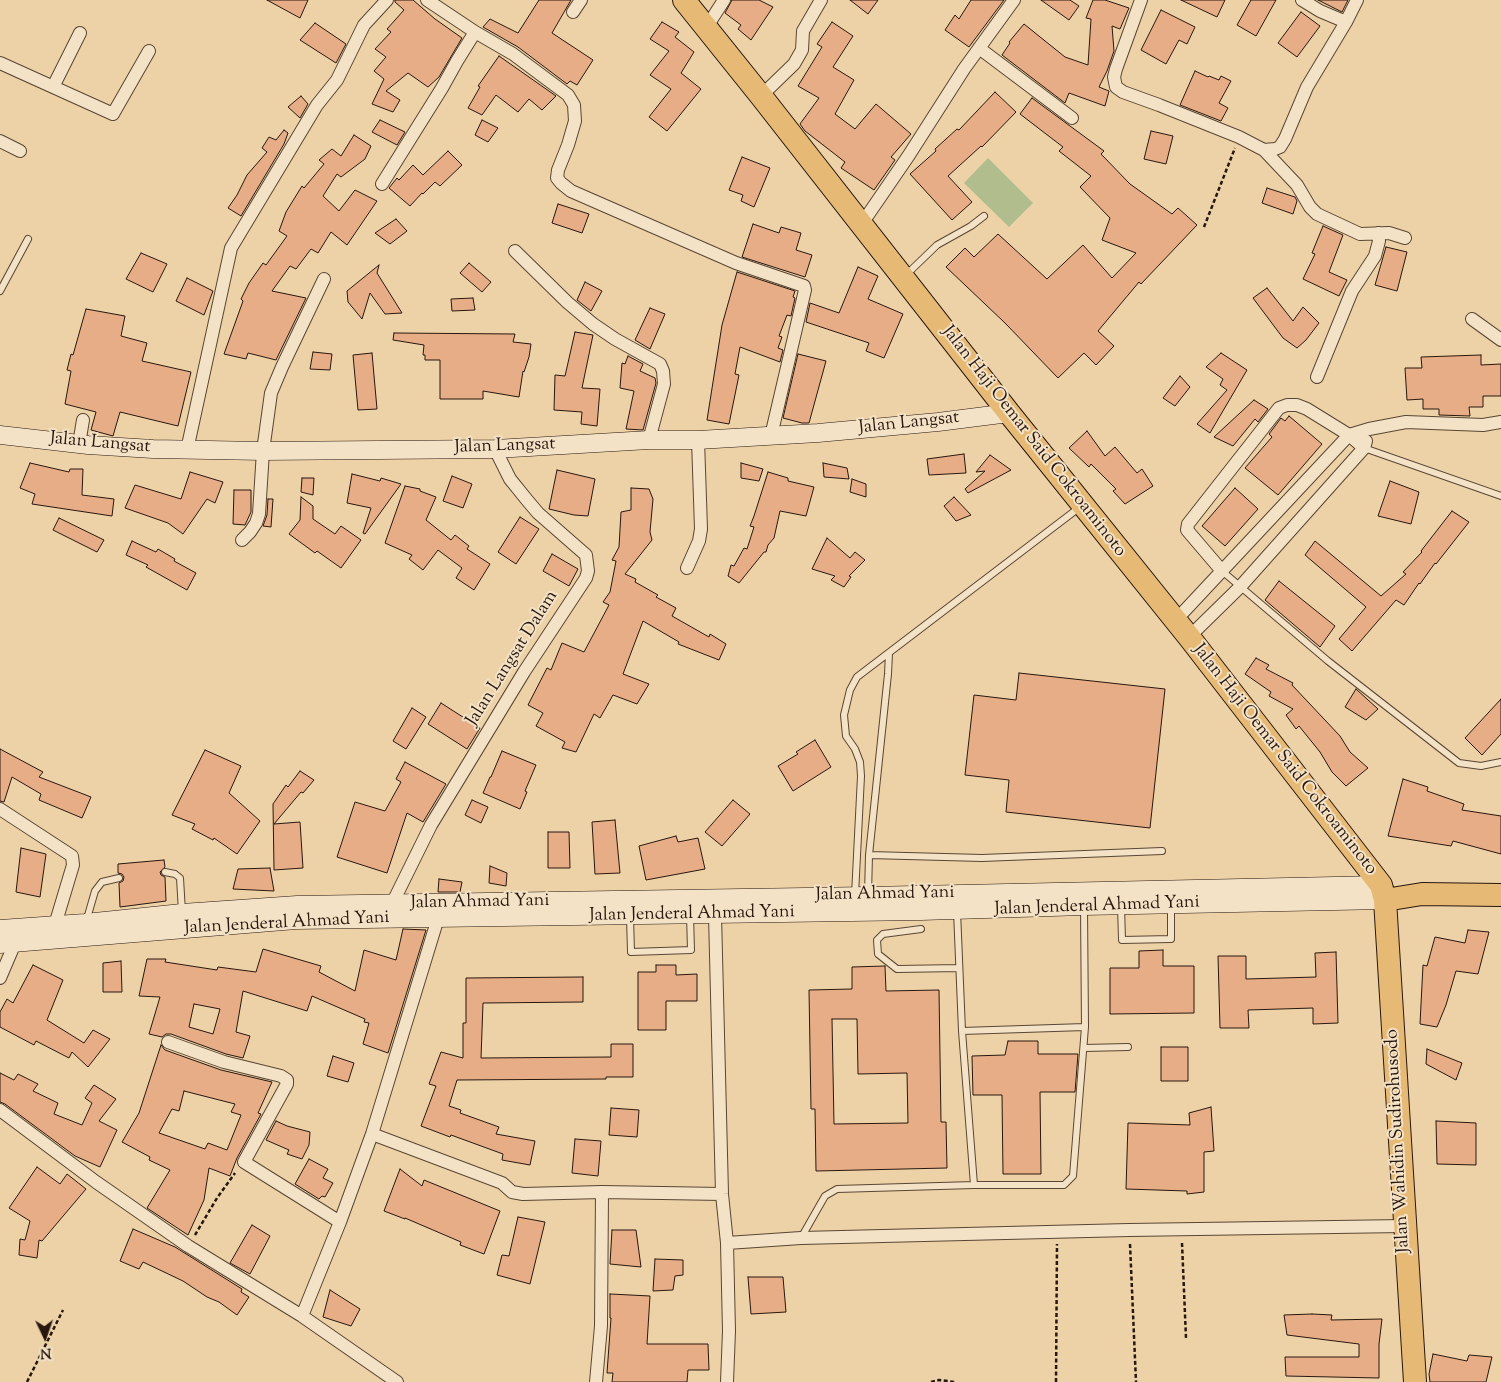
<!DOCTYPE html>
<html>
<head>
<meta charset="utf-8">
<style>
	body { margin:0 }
	#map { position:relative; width:1501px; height:1382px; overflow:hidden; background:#edd2a7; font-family:"Sorts Mill Goudy",serif }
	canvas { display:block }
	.north { position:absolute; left:20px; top:1312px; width:50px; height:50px; -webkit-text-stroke:4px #f3e2c6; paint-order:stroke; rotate:177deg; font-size:14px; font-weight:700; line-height:20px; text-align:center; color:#28170e }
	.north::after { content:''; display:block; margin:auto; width:18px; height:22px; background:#28170e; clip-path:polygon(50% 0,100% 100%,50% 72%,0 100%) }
</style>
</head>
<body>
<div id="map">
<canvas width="1501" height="1382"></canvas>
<div class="north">N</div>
</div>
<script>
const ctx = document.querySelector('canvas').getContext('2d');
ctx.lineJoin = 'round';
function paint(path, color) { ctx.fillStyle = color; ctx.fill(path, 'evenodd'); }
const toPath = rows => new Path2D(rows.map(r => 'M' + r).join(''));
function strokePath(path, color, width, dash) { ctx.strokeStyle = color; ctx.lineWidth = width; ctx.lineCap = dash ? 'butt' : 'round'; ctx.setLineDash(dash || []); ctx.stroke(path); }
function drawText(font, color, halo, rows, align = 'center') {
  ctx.font = font + ' "Sorts Mill Goudy",serif'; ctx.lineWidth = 4; ctx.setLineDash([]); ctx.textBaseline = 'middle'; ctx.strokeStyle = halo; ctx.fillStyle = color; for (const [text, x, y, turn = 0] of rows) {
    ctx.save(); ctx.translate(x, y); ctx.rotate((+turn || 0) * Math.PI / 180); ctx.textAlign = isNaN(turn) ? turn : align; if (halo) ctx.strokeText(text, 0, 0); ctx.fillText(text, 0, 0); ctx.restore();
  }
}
paint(toPath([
	[988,158,1033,203,1009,227,964,183]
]), '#b2bd8d');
const building = toPath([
	[267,0,308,0,300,18,267,0],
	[395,0,413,0,435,19,462,38,439,77,428,87,408,73,386,91,400,100,393,112,372,104,384,79,374,71,386,57,375,49,391,32,387,29,404,10,395,2,395,0],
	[539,0,571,0,552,33,593,60,577,85,570,81,567,84,518,47,483,27,490,19,518,33,539,0],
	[732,0,759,0,773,7,751,40,738,29,741,25,725,13,732,0],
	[850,0,878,0,868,14,850,0],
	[971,0,1004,0,969,47,945,30,955,15,959,19,971,0],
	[1041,0,1070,0,1079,6,1069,20,1041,0],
	[1093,0,1105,0,1129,8,1120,29,1112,26,1114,51,1107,71,1099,87,1109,91,1105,106,1069,93,1065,103,1002,55,1010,43,1009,42,1024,24,1065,57,1088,65,1091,19,1086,18,1093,0],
	[1181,0,1225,0,1217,17,1181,0],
	[1251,0,1276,0,1256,36,1237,25,1251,0],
	[1318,0,1348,0,1342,12,1318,0],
	[1161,10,1195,27,1187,44,1179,40,1166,64,1141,50,1161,10],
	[1301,12,1320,26,1297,57,1278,43,1301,12],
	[662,22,679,32,675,37,694,52,681,73,701,89,667,131,649,117,671,89,650,75,669,51,650,39,662,22],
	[832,22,853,36,833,67,854,80,835,114,855,129,876,104,911,134,891,157,895,160,874,190,841,168,845,162,805,131,800,124,819,98,798,86,822,47,817,44,832,22],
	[315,23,346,44,336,63,300,40,315,23],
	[499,56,556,96,542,110,529,99,518,112,496,95,482,115,468,108,480,87,478,86,499,56],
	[1195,71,1208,77,1209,76,1219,80,1221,76,1231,81,1219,103,1228,108,1221,121,1180,105,1195,71],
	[995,92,1016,112,982,147,981,146,948,176,972,202,952,220,910,174,936,151,935,149,957,129,959,130,995,92],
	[301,96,308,104,300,118,288,107,301,96],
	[1032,98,1104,151,1101,154,1130,184,1172,214,1178,208,1197,225,1141,284,1139,282,1098,331,1114,346,1096,365,1084,353,1058,378,1005,323,946,267,965,248,974,257,998,234,1047,279,1083,245,1112,278,1136,253,1102,240,1110,218,1080,187,1091,176,1059,151,1063,147,1020,114,1032,98],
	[380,120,405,132,397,145,372,132,380,120],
	[482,120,498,128,488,142,475,135,482,120],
	[284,130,288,133,284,144,241,216,228,208,237,195,247,175,267,152,262,148,269,137,276,140,284,130],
	[1151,131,1173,136,1166,164,1144,159,1151,131],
	[354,135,371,146,365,159,341,177,337,174,323,196,339,211,355,190,377,201,347,245,331,232,318,253,311,249,296,269,290,266,272,291,306,298,276,360,248,353,246,359,224,354,243,301,241,299,249,283,263,263,266,265,287,236,279,231,286,212,302,186,304,188,324,164,319,160,332,149,341,156,354,135],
	[448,151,462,165,440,186,435,182,423,194,422,193,410,206,389,188,397,178,399,180,413,165,423,175,448,151],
	[742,157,770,168,754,207,741,201,743,195,729,190,742,157],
	[1267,188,1295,197,1297,201,1293,214,1262,203,1267,188],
	[558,204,589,214,582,233,552,223,558,204],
	[396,219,407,231,390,244,375,233,396,219],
	[753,224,779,233,781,227,801,233,796,250,812,255,805,277,742,257,753,224],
	[1323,226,1343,235,1329,272,1347,280,1339,296,1303,279,1315,254,1312,253,1323,226],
	[1386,247,1407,252,1397,291,1375,285,1386,247],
	[141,253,167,264,153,292,126,279,141,253],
	[469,263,491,282,482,292,460,273,469,263],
	[379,265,377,273,402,313,385,314,370,293,362,319,348,302,347,291,379,265],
	[858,267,878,276,868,299,903,314,884,358,866,351,869,343,806,322,810,303,839,313,858,267],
	[737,272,795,291,793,297,795,298,791,316,787,315,779,336,782,337,778,348,783,350,780,362,740,347,735,374,739,375,729,424,707,420,722,325,737,272],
	[187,278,213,291,204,315,176,301,187,278],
	[585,282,602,291,591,311,577,300,585,282],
	[1267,288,1293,321,1303,307,1319,323,1306,340,1297,348,1283,338,1253,298,1267,288],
	[473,298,475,310,452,311,451,299,473,298],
	[650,308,665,314,650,349,635,340,650,308],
	[86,309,125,316,121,336,147,343,142,361,191,372,178,426,120,412,113,436,91,430,96,412,65,404,71,371,67,370,71,354,73,355,86,309],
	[575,332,593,335,582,388,600,389,597,426,581,424,582,412,554,410,555,375,565,376,575,332],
	[394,333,515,334,513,342,531,344,529,357,524,372,523,371,519,397,483,391,483,399,440,399,440,360,425,360,425,355,423,355,424,345,393,340,394,333],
	[313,352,332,354,330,370,310,369,313,352],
	[372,353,377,409,358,410,353,355,372,353],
	[1221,353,1247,370,1210,433,1197,424,1227,390,1220,385,1223,379,1206,367,1221,353],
	[798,354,826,361,809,423,802,423,783,418,798,354],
	[1481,355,1481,365,1501,364,1501,396,1483,396,1483,407,1469,407,1470,416,1439,415,1439,409,1423,409,1423,399,1407,400,1405,368,1422,368,1421,357,1481,355],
	[628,356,643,364,640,371,655,378,656,383,643,430,626,429,634,391,620,388,622,363,625,364,628,356],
	[1180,376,1190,387,1175,406,1163,398,1180,376],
	[1254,400,1268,409,1258,422,1255,419,1233,446,1214,437,1254,400],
	[1289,416,1322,444,1278,495,1245,468,1272,437,1269,434,1281,418,1285,421,1289,416],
	[1087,431,1105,456,1115,447,1137,473,1142,469,1153,486,1125,504,1113,491,1116,489,1091,464,1089,467,1069,448,1087,431],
	[964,454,966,473,929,475,927,459,964,454],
	[990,455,1011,470,968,493,965,489,985,471,976,472,990,455],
	[30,463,69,472,70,469,83,469,82,495,114,499,112,516,32,504,35,494,20,488,30,463],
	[741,463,763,469,759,481,741,478,741,463],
	[823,463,847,468,849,479,824,477,823,463],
	[557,470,595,479,588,516,574,515,549,509,557,470],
	[190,472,223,482,215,503,207,499,183,534,168,523,125,508,135,485,181,499,190,472],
	[768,472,788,478,788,481,814,487,806,516,780,511,774,538,768,545,766,552,764,552,739,583,728,576,731,565,734,566,744,548,747,549,754,527,750,526,754,516,768,472],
	[352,474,380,481,381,478,401,484,365,534,363,533,371,508,347,503,352,474],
	[452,476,472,484,463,508,443,501,452,476],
	[302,478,314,478,313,495,301,492,302,478],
	[852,479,866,484,866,497,850,492,852,479],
	[1390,481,1419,492,1411,524,1378,516,1390,481],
	[405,486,420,489,420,491,436,497,426,520,451,540,455,535,469,546,467,549,490,564,474,590,456,578,462,568,438,550,423,570,409,559,412,555,385,543,405,486],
	[631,488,649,489,653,499,650,532,652,540,625,574,636,579,635,582,658,595,656,597,676,608,672,616,709,637,710,634,726,644,719,660,678,644,679,642,643,621,623,674,649,684,637,704,613,695,600,718,594,714,576,752,562,748,565,742,536,726,543,713,528,705,547,668,551,670,562,643,584,652,609,605,603,602,610,592,616,561,612,560,619,547,621,512,631,510,631,488],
	[1235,488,1258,509,1225,546,1202,526,1235,488],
	[234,490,251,490,251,512,245,525,233,524,234,490],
	[301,497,313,506,313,519,335,534,341,526,361,540,341,568,317,551,315,553,289,534,300,520,301,497],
	[954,497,971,515,956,521,944,506,954,497],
	[268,499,273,499,271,527,263,526,267,515,268,499],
	[1452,511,1469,522,1436,564,1435,563,1420,584,1419,583,1404,605,1396,600,1352,651,1339,639,1366,607,1305,555,1315,541,1381,596,1406,574,1403,572,1422,552,1421,551,1452,511],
	[520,517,539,529,516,564,498,552,520,517],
	[59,518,104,540,97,552,53,530,59,518],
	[827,538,850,558,855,552,865,560,849,576,851,577,844,587,831,580,835,576,812,569,827,538],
	[132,541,156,552,158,549,175,559,174,561,196,573,187,590,146,567,148,565,126,555,132,541],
	[552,554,578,569,569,586,543,571,552,554],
	[1279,581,1335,626,1320,647,1265,600,1279,581],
	[1256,658,1269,665,1266,669,1293,683,1292,685,1340,736,1350,752,1368,768,1346,786,1332,772,1320,752,1299,726,1296,729,1286,715,1293,709,1269,696,1271,692,1245,674,1256,658],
	[1019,673,1165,689,1150,828,1006,812,1009,780,965,775,974,695,1016,700,1019,673],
	[1356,689,1378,709,1366,720,1345,707,1356,689],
	[1501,699,1501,734,1482,755,1465,738,1501,699],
	[441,703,480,728,467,749,428,724,441,703],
	[412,708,426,717,406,749,393,741,412,708],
	[815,740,831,767,793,791,778,766,798,754,796,752,815,740],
	[0,749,43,772,39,777,91,797,82,818,39,800,41,794,12,777,4,802,0,801,0,749],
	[205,750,241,766,229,793,260,821,237,854,214,838,213,840,192,829,195,824,172,815,205,750],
	[502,751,536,765,525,791,527,792,520,809,483,793,490,777,491,777,502,751],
	[405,762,446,784,423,822,407,813,387,873,337,857,355,802,385,811,401,782,396,779,405,762],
	[300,771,314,780,303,793,301,792,274,824,300,822,303,868,274,870,273,804,286,785,288,787,300,771],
	[1403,779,1428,787,1427,791,1464,804,1462,810,1501,816,1501,854,1453,841,1451,846,1388,836,1403,779],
	[472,800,488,807,481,823,465,815,472,800],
	[733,800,750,814,722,846,705,832,733,800],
	[615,820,620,873,595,874,592,822,615,820],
	[548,832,569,832,570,868,548,868,548,832],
	[676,836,678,842,698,838,705,869,646,880,639,846,676,836],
	[21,848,46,854,40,897,16,892,21,848],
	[164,860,165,867,160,872,161,875,165,877,166,901,120,907,119,883,123,881,124,877,122,874,118,873,118,864,164,860],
	[490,866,507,873,506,886,489,883,490,866],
	[270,868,274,891,233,889,238,869,270,868],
	[439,879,462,882,460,892,438,892,439,879],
	[403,929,426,930,388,1053,363,1044,369,1023,364,1022,365,1019,312,996,307,1011,243,991,236,1032,250,1036,243,1058,226,1054,171,1034,166,1034,162,1037,149,1034,160,997,139,996,147,959,166,959,165,962,217,970,218,967,256,972,263,949,321,966,319,972,355,991,364,950,396,960,403,929],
	[194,1004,220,1009,213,1034,189,1027,194,1004],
	[1468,930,1489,932,1478,974,1456,971,1446,1005,1437,1027,1420,1024,1423,965,1427,966,1435,937,1465,943,1468,930],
	[1163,950,1163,966,1194,966,1194,1013,1110,1014,1110,968,1139,968,1139,951,1163,950],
	[1336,952,1338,1023,1313,1024,1313,1008,1248,1010,1249,1028,1220,1028,1218,956,1246,956,1246,979,1316,977,1315,953,1336,952],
	[121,961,122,992,103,992,103,963,121,961],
	[33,965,63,980,47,1020,84,1043,93,1030,110,1039,88,1067,72,1052,69,1058,36,1041,34,1045,0,1027,0,1012,7,999,13,1003,33,965],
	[656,965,676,965,676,975,697,974,697,1001,666,1001,666,1030,638,1030,638,972,656,972,656,965],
	[885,966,886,991,939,990,941,1122,946,1122,947,1168,816,1171,815,1109,811,1109,809,990,852,989,852,967,885,966],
	[832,1019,857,1019,858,1074,907,1073,908,1123,834,1124,832,1019],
	[583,977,583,1002,483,1003,481,1058,611,1057,611,1044,633,1044,633,1077,606,1077,606,1079,457,1080,449,1106,461,1110,460,1113,499,1127,496,1134,535,1141,530,1165,502,1160,503,1154,451,1135,450,1137,421,1126,436,1086,429,1084,441,1052,463,1058,463,1023,466,1023,466,978,583,977],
	[1008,1041,1038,1041,1038,1054,1078,1054,1075,1092,1040,1092,1041,1174,1003,1174,1002,1095,973,1095,972,1056,1005,1055,1008,1041],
	[161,1045,165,1050,221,1070,272,1082,258,1113,261,1114,237,1158,230,1176,209,1168,204,1200,188,1235,147,1208,170,1170,149,1160,150,1157,122,1142,139,1113,161,1045],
	[184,1091,235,1104,231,1112,241,1115,227,1150,208,1143,205,1149,159,1133,172,1109,179,1111,184,1091],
	[1161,1047,1188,1047,1188,1081,1161,1081,1161,1047],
	[1427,1049,1462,1063,1456,1080,1426,1064,1427,1049],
	[333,1056,354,1063,348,1082,327,1076,333,1056],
	[0,1073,14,1080,18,1074,38,1084,33,1091,58,1103,54,1114,82,1125,92,1103,85,1098,94,1085,116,1099,99,1121,117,1130,100,1167,75,1156,5,1104,0,1102,0,1073],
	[1211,1107,1214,1151,1204,1152,1204,1192,1187,1194,1187,1191,1126,1189,1128,1123,1190,1125,1189,1113,1211,1107],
	[611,1108,639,1110,637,1137,609,1135,611,1108],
	[276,1121,287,1126,310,1132,309,1145,302,1159,287,1154,289,1150,266,1140,276,1121],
	[1436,1121,1476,1123,1476,1165,1437,1164,1436,1121],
	[575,1139,601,1141,598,1176,572,1173,575,1139],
	[309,1159,328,1169,323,1178,333,1183,325,1197,322,1196,319,1199,295,1184,309,1159],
	[37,1167,60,1184,67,1174,86,1189,42,1241,39,1240,37,1258,19,1255,20,1239,25,1240,30,1221,9,1208,37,1167],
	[400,1169,422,1186,424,1180,500,1211,484,1254,460,1245,461,1242,405,1218,405,1219,384,1211,400,1169],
	[518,1217,545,1222,530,1284,497,1275,502,1255,509,1256,518,1217],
	[252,1225,270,1236,250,1274,230,1263,252,1225],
	[133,1229,175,1247,242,1289,241,1292,249,1297,237,1315,219,1302,207,1297,183,1281,143,1262,139,1269,120,1261,133,1229],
	[612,1230,636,1230,641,1267,610,1264,612,1230],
	[655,1259,683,1260,683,1275,675,1276,673,1290,653,1291,655,1259],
	[748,1277,783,1277,786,1312,751,1314,748,1277],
	[330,1290,360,1309,351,1326,323,1317,330,1290],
	[610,1294,650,1296,647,1344,708,1344,709,1370,688,1370,687,1382,612,1382,613,1373,607,1373,611,1318,610,1318,610,1294],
	[1312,1314,1332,1315,1331,1320,1382,1319,1379,1344,1379,1378,1286,1376,1285,1357,1359,1357,1359,1344,1287,1335,1284,1315,1312,1314],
	[1433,1354,1467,1361,1469,1355,1492,1357,1486,1382,1430,1382,1429,1374,1433,1354]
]);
paint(building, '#e6ad86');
strokePath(building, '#28170e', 1);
const lane = toPath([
	[906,275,937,245,971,226,984,216],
	[0,291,28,239],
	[1364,448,1501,496],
	[1222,571,1328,661,1459,763,1481,766,1501,762],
	[869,855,982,858,1162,851],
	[165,872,175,874,180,878,182,912],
	[868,894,869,855,888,674,889,653],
	[855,895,861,776,860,762,855,749,846,736,844,715,850,690,857,677,1080,507],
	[1121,906,1122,940,1171,939,1171,905],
	[957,911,962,1031,974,1185],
	[630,917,631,952,691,950,690,915],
	[86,922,95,891,102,882,119,878],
	[921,929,883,934,877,940,878,954,897,969,959,968],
	[962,1031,1085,1027],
	[1084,1048,1128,1047],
	[801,1238,825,1196,837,1189,974,1185,1064,1185,1073,1176,1085,1027,1084,907]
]);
const street = toPath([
	[427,0,475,32,513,54,568,95,574,105,575,121,568,145,558,170,557,178,561,183,571,191,736,263,804,286,805,290,771,436],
	[1141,0,1116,69,1114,77,1116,87,1123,92,1159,105,1239,137,1264,150,1275,149,1280,147,1285,139,1307,87,1346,22,1357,0],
	[1302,0,1320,11,1346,22],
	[573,12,581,0],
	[706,28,724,0],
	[979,48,1072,118],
	[0,63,113,114,149,51],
	[53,87,80,33],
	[761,96,794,64,802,50,803,31,821,0],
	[0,141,20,151],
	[1264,150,1297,185,1310,207,1317,214,1360,234,1389,233,1405,238],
	[382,184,442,88,457,61,475,32],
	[861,225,909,155,964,69,1014,0],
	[515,251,567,302,593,324,615,339,660,364,663,371,664,384,649,440],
	[1472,319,1501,340],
	[1317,377,1352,291,1375,256,1379,241,1378,233],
	[79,444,83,420],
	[187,450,231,248,317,105,337,80,364,25,387,0],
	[242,540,250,532,256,523,259,514,263,451,271,393,282,367,324,279],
	[687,568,699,541,701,529,698,440],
	[1222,571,1187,530,1188,524,1279,408,1287,405,1297,405,1307,409,1349,435,1364,448],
	[1175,621,1349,435,1369,429,1406,422,1483,425,1501,422],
	[1189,637,1240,587,1364,448,1366,441],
	[0,809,72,856,73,865,55,925],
	[392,904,431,825,524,672,586,578,588,571,586,555,538,513,527,500,510,479,495,449],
	[715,915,722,1194,727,1243,801,1238,1129,1230,1404,1226],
	[0,978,18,936],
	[168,1042,224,1062,281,1076,287,1080,287,1084,244,1162,340,1222],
	[0,1110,96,1182,188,1246,302,1316,397,1382],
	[372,1134,502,1183,512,1192,523,1194,602,1192],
	[302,1316,340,1222,372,1134,438,918],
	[596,1382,601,1326,602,1192,722,1194],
	[727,1382,729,1331,727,1243]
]);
const secondary = toPath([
	[0,435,88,445,153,449,263,451,495,449,649,440,698,440,818,433,938,422,1009,413],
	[0,929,85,923,182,913,297,905,868,896,1381,885],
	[0,944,296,920,921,911,1084,906,1385,900]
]);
const highway = toPath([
	[684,0,761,96,1009,413,1189,637,1381,885,1385,900,1415,1382],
	[1385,900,1422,894,1501,895]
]);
strokePath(lane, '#594634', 8);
strokePath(street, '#594634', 14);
strokePath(secondary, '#28170e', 19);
strokePath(highway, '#28170e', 24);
strokePath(toPath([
	[1204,227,1235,148],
	[195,1235,217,1198,235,1173],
	[1182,1243,1186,1338],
	[1130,1244,1136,1382],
	[27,1382,63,1310],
	[931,1382,939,1380,955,1382],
	[1056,1382,1057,1244]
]), '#28170e', 2.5, [4, 2.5]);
strokePath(lane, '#f3e2c6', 6);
strokePath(street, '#f3e2c6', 12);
strokePath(secondary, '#f3e2c6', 18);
strokePath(highway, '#e6b974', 22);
drawText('18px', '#28170e', '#f3e2c6', [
	["Jalan Langsat",909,424,-6],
	["Jalan Haji Oemar Said Cokroaminoto",1033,442,52],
	["Jalan Langsat",100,444,5],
	["Jalan Langsat",505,447,-2],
	["Jalan Langsat Dalam",513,659,-58],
	["Jalan Haji Oemar Said Cokroaminoto",1284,760,52],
	["Jalan Ahmad Yani",885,895,-1],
	["Jalan Ahmad Yani",480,903,-1],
	["Jalan Jenderal Ahmad Yani",1097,907,-2],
	["Jalan Jenderal Ahmad Yani",692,915,-1],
	["Jalan Jenderal Ahmad Yani",287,924,-3],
	["Jalan Wahidin Sudirohusodo",1399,1141,-93]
]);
</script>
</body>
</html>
